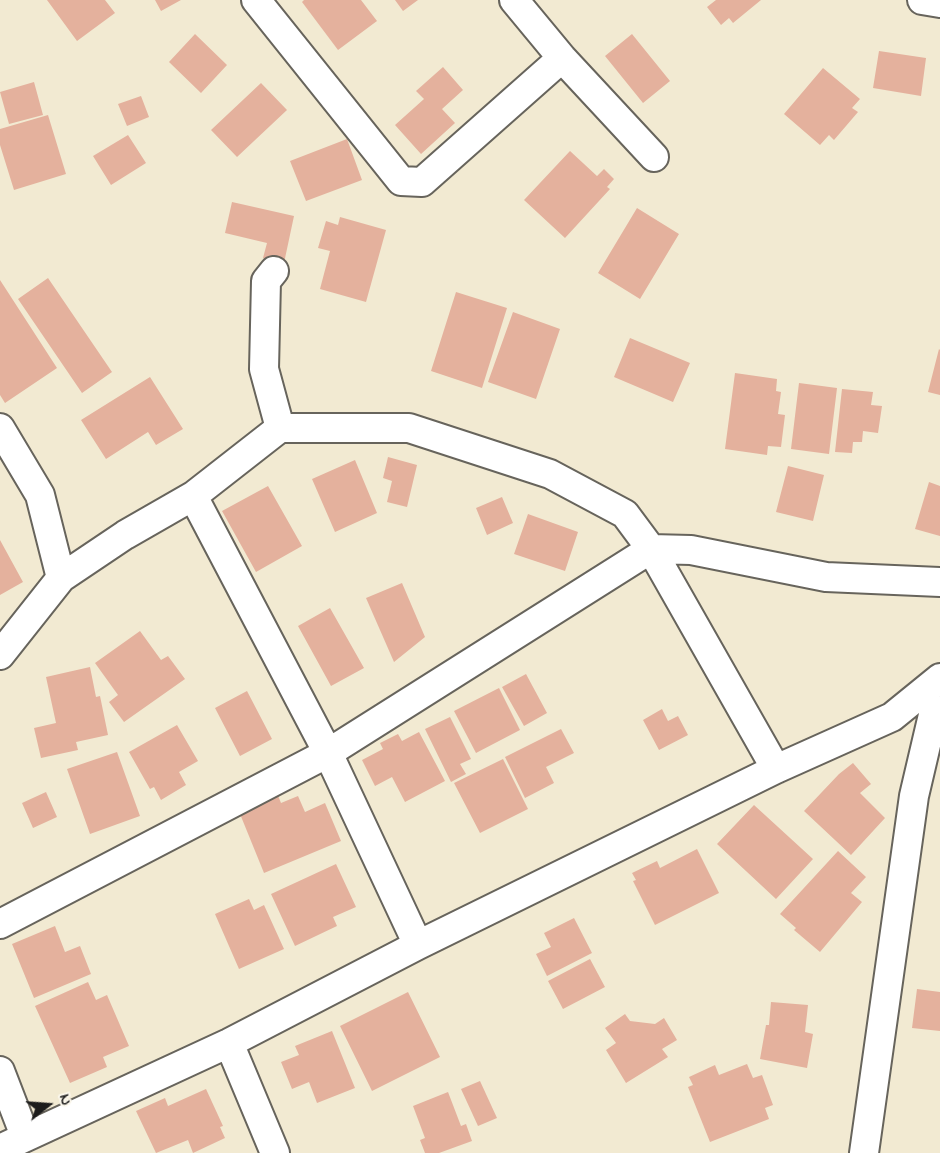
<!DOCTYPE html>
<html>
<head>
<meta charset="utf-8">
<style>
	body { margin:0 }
	#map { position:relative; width:940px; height:1153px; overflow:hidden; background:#f2ead2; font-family:"Indie Flower",sans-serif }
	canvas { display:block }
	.north { position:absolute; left:18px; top:1075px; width:60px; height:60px; -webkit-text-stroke:4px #fbf7ec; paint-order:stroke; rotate:73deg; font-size:16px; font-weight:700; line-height:24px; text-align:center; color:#1c1c1c }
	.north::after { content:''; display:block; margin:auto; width:21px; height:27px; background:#1c1c1c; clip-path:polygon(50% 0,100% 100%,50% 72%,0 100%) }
</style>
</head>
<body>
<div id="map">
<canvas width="940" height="1153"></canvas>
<div class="north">N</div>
</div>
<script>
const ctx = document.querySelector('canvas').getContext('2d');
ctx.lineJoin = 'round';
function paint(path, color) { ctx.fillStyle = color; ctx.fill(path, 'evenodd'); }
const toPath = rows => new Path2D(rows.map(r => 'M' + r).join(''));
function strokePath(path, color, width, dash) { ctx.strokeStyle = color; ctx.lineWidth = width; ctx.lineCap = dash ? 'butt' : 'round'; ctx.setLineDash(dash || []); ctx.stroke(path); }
paint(toPath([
	[47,0,105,0,115,13,77,41],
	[155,0,181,0,161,11],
	[304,0,361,0,377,21,338,50,302,2],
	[395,0,418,0,403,11],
	[716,0,761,0,733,23,729,18,721,25,707,7],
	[195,34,227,65,201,93,169,62],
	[632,34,670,81,643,103,605,56],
	[879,51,926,58,921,96,873,88],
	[443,67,463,90,442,109,455,123,421,154,395,125,424,99,416,91],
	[823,68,860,99,852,108,858,112,834,140,829,135,820,145,784,114],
	[34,82,43,115,9,124,0,92],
	[261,83,287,110,237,157,211,130],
	[141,96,149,117,127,126,118,104],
	[48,115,66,174,14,190,0,145,0,129],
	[128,135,146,163,111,185,93,156],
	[347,139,362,180,306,201,290,161],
	[570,151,597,176,604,169,614,179,607,187,610,189,565,238,524,200],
	[232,202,294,216,284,263,263,258,267,243,225,233],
	[637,208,679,234,640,299,598,273],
	[340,217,386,230,366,302,320,289,330,251,318,248,326,221,338,225],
	[48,278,112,372,82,393,18,299],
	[0,280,57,368,5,403,0,395],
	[456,292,507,308,482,388,431,371],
	[513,312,560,329,536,399,488,382],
	[630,338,690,363,673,402,614,377],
	[939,349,940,350,940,395,928,392],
	[735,373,777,379,776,391,781,392,778,414,785,415,781,447,768,446,767,455,725,449],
	[150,377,183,429,156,445,148,432,106,459,81,420],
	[799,383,837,388,829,454,791,449],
	[842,389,873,392,871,405,882,406,878,433,863,431,862,442,853,442,852,453,835,452],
	[388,457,417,465,407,507,387,502,392,481,383,478],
	[355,460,377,513,335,532,312,479],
	[788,466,824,475,813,521,776,512],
	[929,482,940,486,940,536,915,529],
	[268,486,302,546,256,572,222,511],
	[502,497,513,523,487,535,476,508],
	[528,514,578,532,565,571,514,554],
	[0,540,23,582,0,595],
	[402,583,425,637,394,662,366,598],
	[330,608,364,668,331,686,298,626],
	[140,631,161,660,168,656,185,679,124,722,109,702,118,695,95,663],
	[90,667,96,697,100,696,108,735,76,742,78,750,41,758,34,728,56,723,46,677],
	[526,674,547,713,524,726,502,687],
	[499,688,520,730,476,753,454,711],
	[247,691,272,739,240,756,215,708],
	[662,709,668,721,678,716,688,735,659,750,643,720],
	[450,717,471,759,460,764,466,774,451,782,425,729],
	[177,725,198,761,179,772,186,785,161,800,154,787,150,789,129,752],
	[561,729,574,753,546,767,554,783,525,798,505,757],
	[419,732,445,781,405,802,392,777,375,786,362,760,383,749,380,743,398,734,402,741],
	[117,752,140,816,90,834,67,769],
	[503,759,528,809,480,833,454,783],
	[853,763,871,784,860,793,885,818,851,855,804,811,839,774],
	[46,792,57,817,33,828,22,803],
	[277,793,281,803,298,796,305,812,325,803,341,841,264,873,238,809],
	[754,805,813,859,776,899,717,844],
	[697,849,719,893,655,925,633,881,636,880,632,873,657,861,660,868],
	[838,851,866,877,851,893,862,902,820,952,794,930,796,928,780,914],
	[336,864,356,907,333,917,337,926,295,946,271,894],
	[249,899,254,910,264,905,284,949,239,969,215,914],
	[574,918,592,953,547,976,536,954,551,947,544,933],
	[55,926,65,952,80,946,91,974,34,998,12,944],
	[590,959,605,987,563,1009,548,981],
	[88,982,96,1000,107,995,129,1046,103,1057,107,1067,70,1083,35,1006],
	[917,989,940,992,940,1031,912,1028],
	[408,992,440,1057,372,1091,340,1026],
	[771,1002,808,1005,805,1032,813,1034,807,1068,760,1059,766,1025,769,1025],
	[625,1014,630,1021,655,1024,664,1018,677,1040,662,1049,668,1057,626,1083,606,1050,616,1043,605,1028],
	[332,1031,355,1088,317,1103,309,1082,292,1089,281,1062,299,1055,295,1046],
	[747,1064,753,1078,762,1075,773,1105,765,1108,769,1119,710,1142,688,1087,693,1085,689,1077,715,1065,719,1075],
	[480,1081,497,1118,478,1126,461,1089],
	[206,1089,223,1126,220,1127,225,1138,193,1153,188,1140,156,1153,136,1111,165,1098,168,1106],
	[448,1092,461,1126,466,1124,472,1141,439,1153,425,1153,420,1140,425,1138,413,1106]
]), '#e4b19d');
const street = toPath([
	[256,0,401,181,422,182,562,58],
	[514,0,562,58,654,157],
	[922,0,940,3],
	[274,271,266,281,264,369,280,428],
	[0,428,40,495,61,578],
	[193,496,328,753,418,945],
	[0,655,61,578,125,535,193,496,280,428,409,428,550,474,625,514,651,549,691,550,826,577,940,582],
	[0,924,328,753,651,549,776,769],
	[229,1043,275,1153],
	[0,1071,25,1136],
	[0,1149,229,1043,418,945,776,769,892,717,940,678],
	[864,1153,914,796,940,685]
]);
strokePath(street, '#67645c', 32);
strokePath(street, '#fff', 28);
</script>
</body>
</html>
